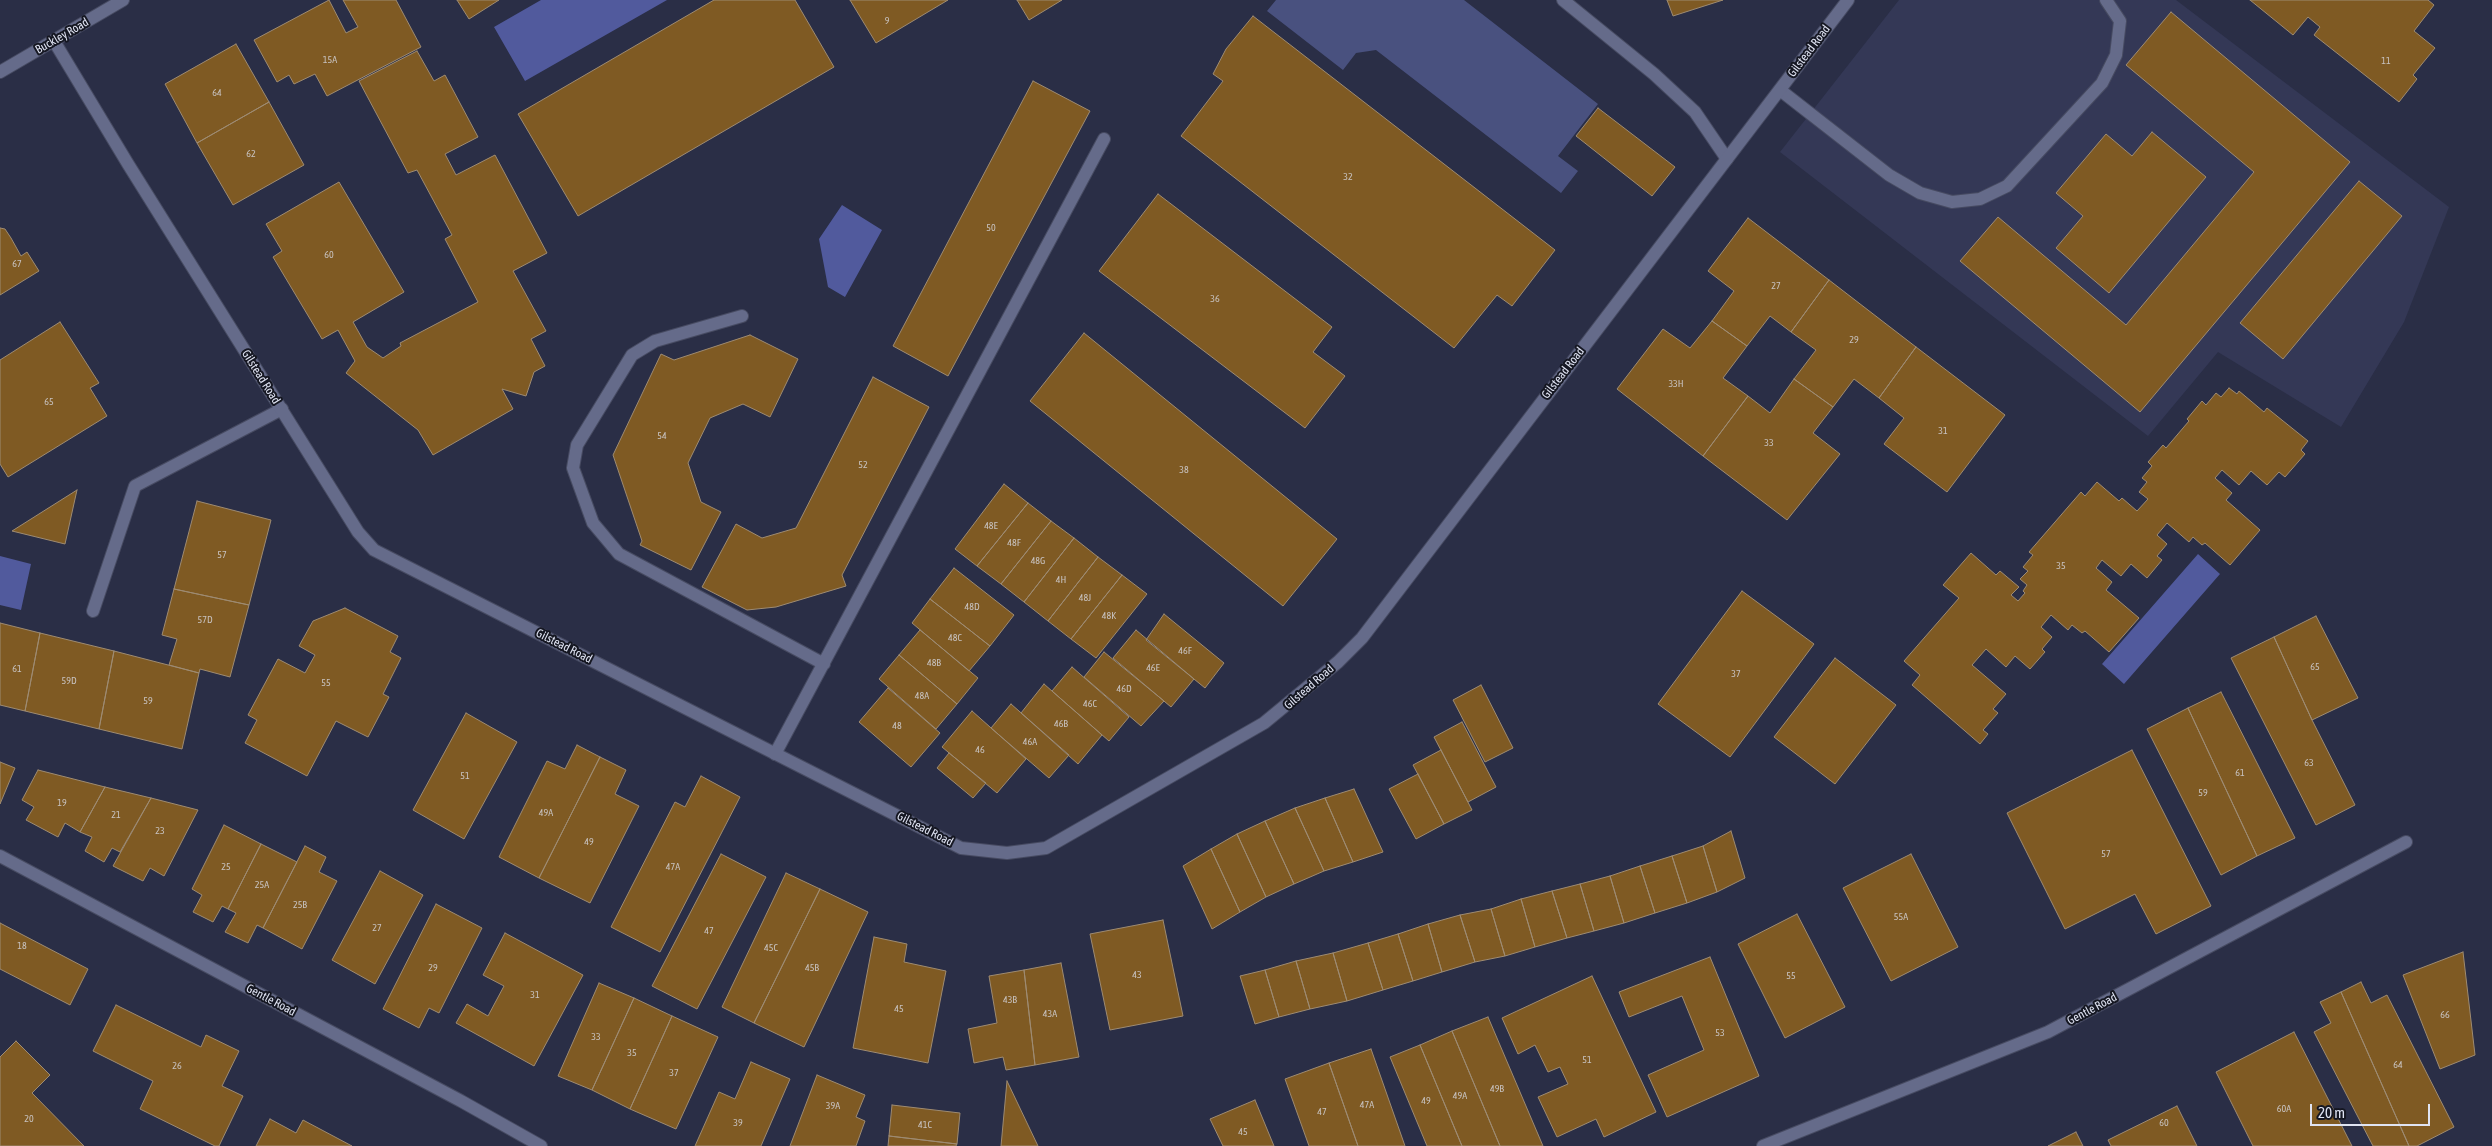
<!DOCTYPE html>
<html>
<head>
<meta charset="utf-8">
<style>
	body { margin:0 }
	#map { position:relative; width:2492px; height:1146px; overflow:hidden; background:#2a2e46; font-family:"Asap Condensed",sans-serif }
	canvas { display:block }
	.scale { position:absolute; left:2310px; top:1104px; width:120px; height:22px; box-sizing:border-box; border:2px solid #dfe3f2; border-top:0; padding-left:6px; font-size:15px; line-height:18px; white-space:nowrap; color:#dfe3f2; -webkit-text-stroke:4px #151722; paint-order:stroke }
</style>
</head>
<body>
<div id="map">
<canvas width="2492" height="1146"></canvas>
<div class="scale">20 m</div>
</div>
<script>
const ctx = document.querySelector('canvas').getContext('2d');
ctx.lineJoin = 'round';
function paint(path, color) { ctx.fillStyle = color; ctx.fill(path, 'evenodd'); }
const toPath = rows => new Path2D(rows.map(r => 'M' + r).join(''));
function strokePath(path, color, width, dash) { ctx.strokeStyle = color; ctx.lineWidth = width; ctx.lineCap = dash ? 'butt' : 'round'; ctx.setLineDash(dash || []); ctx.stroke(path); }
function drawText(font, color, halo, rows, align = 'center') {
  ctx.font = font + ' "Asap Condensed",sans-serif'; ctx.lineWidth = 4; ctx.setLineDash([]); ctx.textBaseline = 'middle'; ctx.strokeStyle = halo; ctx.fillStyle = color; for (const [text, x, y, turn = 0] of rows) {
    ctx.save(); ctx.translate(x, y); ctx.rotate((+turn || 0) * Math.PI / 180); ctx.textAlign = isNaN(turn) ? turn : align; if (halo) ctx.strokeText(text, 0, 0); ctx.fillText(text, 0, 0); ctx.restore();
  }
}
paint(toPath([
	[1899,0,2176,0,2449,207,2404,322,2341,427,2218,352,2148,436,1780,152]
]), '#343856');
paint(toPath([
	[1276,0,1464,0,1598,104,1558,156,1578,171,1561,193,1376,50,1356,53,1343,70,1267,11]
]), '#49517f');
paint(toPath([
	[541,0,667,0,525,81,494,27],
	[842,205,882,230,845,297,828,287,819,239],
	[2198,554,2220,574,2124,684,2102,664],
	[0,556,31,564,21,610,0,605]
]), '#515a9d');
const building = toPath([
	[329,0,346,33,358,27,343,0,396,0,421,47,327,96,315,74,294,84,289,75,277,82,254,40,329,0],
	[457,0,499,0,469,19,457,0],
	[714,0,795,0,834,67,578,216,518,114,714,0],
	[850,0,948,0,876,43,850,0],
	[1017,0,1062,0,1029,20,1017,0],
	[1667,0,1723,0,1673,16,1667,0],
	[2250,0,2428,0,2434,5,2414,31,2435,48,2413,75,2417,79,2399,102,2314,35,2320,27,2308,17,2293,35,2250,0],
	[2171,12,2350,162,2140,412,1960,261,1998,217,2126,325,2254,172,2126,65,2171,12],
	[1253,16,1555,250,1512,306,1497,295,1454,348,1181,136,1223,81,1213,74,1226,49,1253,16],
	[236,44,269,102,197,143,165,84,236,44],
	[417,51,434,81,445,75,478,137,445,154,456,175,495,155,547,253,513,271,546,331,531,339,545,366,534,372,526,396,502,389,513,409,433,455,418,430,346,373,355,361,338,330,322,339,273,257,282,251,266,224,339,182,404,292,353,322,367,347,383,358,401,346,400,343,478,302,445,239,452,235,417,170,408,173,359,81,417,51],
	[1033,81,1090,111,948,376,893,346,1033,81],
	[269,102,304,165,233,205,197,143,269,102],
	[1598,108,1675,167,1652,196,1576,136,1598,108],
	[2152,132,2206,177,2109,293,2056,248,2083,216,2056,193,2106,134,2132,156,2152,132],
	[2359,181,2402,216,2283,359,2240,323,2359,181],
	[1158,194,1332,327,1313,352,1345,376,1305,428,1099,271,1158,194],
	[1748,218,1829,280,1791,332,1770,316,1747,346,1712,321,1734,291,1708,271,1748,218],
	[0,228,5,229,11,238,21,256,27,252,39,271,0,295,0,228],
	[1829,280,1916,347,1879,398,1854,379,1833,407,1794,379,1816,350,1791,332,1829,280],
	[1712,321,1747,346,1723,378,1748,396,1703,456,1617,389,1663,329,1690,348,1712,321],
	[60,322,99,383,90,388,107,416,8,477,0,464,0,360,60,322],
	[1084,333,1337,539,1283,606,1030,401,1084,333],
	[750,335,798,359,770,417,743,404,710,418,688,463,701,502,721,512,691,570,640,545,642,541,613,455,661,354,674,360,750,335],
	[1916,347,2005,415,1947,492,1884,444,1904,418,1879,398,1916,347],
	[873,377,929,407,842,575,846,586,776,607,747,610,702,587,736,524,762,538,796,528,873,377],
	[1794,379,1833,407,1813,433,1840,454,1787,520,1703,456,1748,396,1770,413,1794,379],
	[2229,388,2237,394,2239,391,2264,412,2267,408,2308,441,2301,450,2305,454,2285,477,2279,472,2267,485,2251,471,2239,485,2222,470,2215,478,2232,493,2226,500,2260,530,2230,565,2205,543,2202,545,2193,537,2189,542,2167,523,2157,535,2167,544,2157,556,2162,560,2147,578,2131,564,2121,576,2102,560,2096,568,2112,582,2106,590,2139,618,2109,652,2085,631,2082,633,2072,625,2068,630,2051,615,2041,627,2052,637,2042,649,2045,652,2030,669,2015,656,2006,667,1986,649,1972,665,2006,694,1993,709,1998,713,1983,730,1988,734,1980,744,1912,685,1920,675,1904,661,1959,598,1943,585,1971,553,1996,575,2000,571,2019,587,2011,595,2018,601,2025,593,2023,591,2027,585,2020,579,2028,571,2023,567,2033,555,2029,552,2081,492,2085,496,2097,482,2119,501,2122,498,2137,511,2148,499,2139,492,2147,482,2142,478,2152,466,2148,462,2163,445,2166,448,2189,421,2187,419,2202,401,2206,405,2216,393,2221,397,2229,388],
	[1004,484,1028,503,977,566,955,549,1004,484],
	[77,490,65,544,12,531,77,490],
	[197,501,271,520,249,605,174,589,197,501],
	[1028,503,1051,521,1001,584,977,566,1028,503],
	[1051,521,1074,538,1024,602,1001,584,1051,521],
	[1074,538,1098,557,1048,621,1024,602,1074,538],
	[1098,557,1122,575,1071,639,1048,621,1098,557],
	[954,568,1014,615,990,646,930,599,954,568],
	[1122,575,1147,594,1096,658,1071,639,1122,575],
	[174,589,249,605,230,677,200,669,199,673,169,665,177,639,162,635,174,589],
	[1742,591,1814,644,1730,757,1658,704,1742,591],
	[930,599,990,646,969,671,912,623,930,599],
	[345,608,398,636,390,652,401,658,383,694,389,697,368,737,336,721,307,776,245,743,257,720,248,715,278,659,305,673,315,655,299,646,313,621,345,608],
	[1164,614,1224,663,1205,688,1146,640,1164,614],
	[2316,616,2358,698,2312,720,2274,637,2316,616],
	[0,623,40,633,25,711,0,705,0,623],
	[920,630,978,678,957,704,899,655,920,630],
	[1136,630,1194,679,1171,707,1113,658,1136,630],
	[40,633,114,651,99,729,25,711,40,633],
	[2274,637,2312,720,2355,805,2316,825,2231,658,2274,637],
	[114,651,199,673,182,749,99,729,114,651],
	[1104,652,1164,701,1141,726,1084,677,1104,652],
	[899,655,957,704,936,729,879,679,899,655],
	[1835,658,1896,705,1835,784,1774,737,1835,658],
	[1072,667,1129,717,1109,741,1052,691,1072,667],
	[1044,684,1102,735,1078,764,1021,713,1044,684],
	[1481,685,1513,748,1485,762,1453,700,1481,685],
	[888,688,940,733,911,767,859,722,888,688],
	[2221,692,2295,838,2257,856,2188,708,2221,692],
	[1011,704,1069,755,1049,778,991,728,1011,704],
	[2188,708,2257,856,2221,875,2147,729,2188,708],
	[972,711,1026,759,997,793,942,747,972,711],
	[466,713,517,742,464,839,413,810,466,713],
	[1462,722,1496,787,1468,802,1434,737,1462,722],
	[577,745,600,757,539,878,499,857,547,761,565,769,577,745],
	[1441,750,1472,810,1444,824,1413,765,1441,750],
	[2132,750,2211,906,2156,934,2135,894,2065,929,2007,813,2132,750],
	[949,753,986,783,973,798,937,768,949,753],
	[600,757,626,770,615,794,639,806,590,903,539,878,600,757],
	[0,762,15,768,0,804,0,762],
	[38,770,105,787,80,832,65,823,58,837,26,820,34,807,22,800,38,770],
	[1418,774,1444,824,1416,839,1389,789,1418,774],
	[701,776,740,797,660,952,611,927,675,802,685,807,701,776],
	[105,787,151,798,120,852,112,848,104,862,85,851,92,837,80,832,105,787],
	[1354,789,1383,852,1353,862,1325,798,1354,789],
	[151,798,198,810,164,876,150,868,143,881,113,866,151,798],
	[1325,798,1353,862,1324,871,1295,808,1325,798],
	[1295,808,1324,871,1294,884,1265,821,1295,808],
	[1265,821,1294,884,1266,897,1237,834,1265,821],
	[224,825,261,844,228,909,222,906,213,922,193,912,202,895,192,889,224,825],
	[1731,831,1745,878,1717,892,1703,846,1731,831],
	[1237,834,1266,897,1240,912,1211,849,1237,834],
	[261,844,297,862,263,928,257,925,248,943,225,932,236,913,228,909,261,844],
	[305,846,326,857,319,872,337,881,302,949,263,928,305,846],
	[1703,846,1717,892,1687,903,1672,856,1703,846],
	[1211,849,1240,912,1212,929,1183,866,1211,849],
	[721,854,766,877,697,1009,652,986,721,854],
	[1911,854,1958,947,1891,981,1843,888,1911,854],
	[1672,856,1687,903,1655,913,1640,866,1672,856],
	[1640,866,1655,913,1624,923,1610,876,1640,866],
	[380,871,423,895,375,984,332,960,380,871],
	[786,873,820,889,754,1023,722,1007,786,873],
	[1610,876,1624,923,1594,931,1580,884,1610,876],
	[1580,884,1594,931,1567,938,1552,891,1580,884],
	[820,889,868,912,804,1047,754,1023,820,889],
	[1552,891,1567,938,1535,947,1521,899,1552,891],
	[1521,899,1535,947,1505,956,1491,909,1521,899],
	[436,904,482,928,439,1013,429,1008,419,1028,383,1009,436,904],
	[1491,909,1505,956,1475,962,1460,915,1491,909],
	[1797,914,1845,1007,1785,1038,1738,944,1797,914],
	[1460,915,1475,962,1442,972,1428,924,1460,915],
	[1163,920,1183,1016,1110,1030,1090,934,1163,920],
	[0,923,88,969,70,1005,0,969,0,923],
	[1428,924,1442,972,1413,981,1398,934,1428,924],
	[505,933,583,975,534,1066,456,1023,467,1004,488,1016,504,986,483,975,505,933],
	[1398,934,1413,981,1383,990,1368,943,1398,934],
	[874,937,907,944,904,962,946,971,928,1063,853,1048,874,937],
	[1368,943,1383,990,1347,1001,1333,953,1368,943],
	[2463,952,2475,1055,2440,1069,2403,975,2463,952],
	[1333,953,1347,1001,1310,1009,1296,961,1333,953],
	[1710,957,1759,1076,1667,1117,1648,1075,1704,1050,1682,996,1629,1017,1619,992,1710,957],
	[1296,961,1310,1009,1279,1017,1265,970,1296,961],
	[1061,963,1079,1057,1035,1065,1024,970,1061,963],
	[1024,970,1035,1065,1006,1070,1003,1057,974,1063,968,1029,997,1023,989,976,1024,970],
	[1265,970,1279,1017,1255,1024,1240,976,1265,970],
	[1592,976,1656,1112,1604,1137,1596,1119,1557,1137,1538,1097,1568,1084,1560,1067,1548,1072,1535,1045,1518,1054,1502,1018,1592,976],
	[2361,982,2371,1003,2387,995,2454,1127,2417,1146,2409,1146,2341,992,2361,982],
	[599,983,634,998,592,1090,558,1076,599,983],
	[2341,992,2409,1146,2373,1146,2314,1032,2331,1023,2320,1002,2341,992],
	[634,998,672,1016,630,1109,592,1090,634,998],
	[116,1005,201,1047,206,1035,239,1051,222,1086,243,1096,219,1146,215,1146,140,1109,153,1081,93,1051,116,1005],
	[672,1016,718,1037,676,1129,630,1109,672,1016],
	[1488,1017,1543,1146,1500,1146,1452,1031,1488,1017],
	[1452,1031,1500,1146,1462,1146,1420,1045,1452,1031],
	[2294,1032,2352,1146,2253,1146,2216,1072,2294,1032],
	[16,1041,50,1075,32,1093,84,1146,0,1146,0,1057,16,1041],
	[1420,1045,1462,1146,1427,1146,1390,1057,1420,1045],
	[1371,1049,1405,1146,1358,1146,1329,1063,1371,1049],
	[751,1062,790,1079,761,1146,695,1146,719,1092,735,1099,751,1062],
	[1329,1063,1358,1146,1309,1146,1285,1079,1329,1063],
	[817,1075,865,1095,856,1117,865,1121,856,1146,790,1146,817,1075],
	[1007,1081,1038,1146,1001,1146,1007,1081],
	[1255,1100,1274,1146,1223,1146,1210,1119,1255,1100],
	[892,1105,960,1113,957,1144,889,1136,892,1105],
	[2177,1106,2197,1146,2111,1146,2108,1140,2177,1106],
	[270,1119,296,1133,303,1120,352,1146,256,1146,270,1119],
	[2076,1132,2083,1146,2048,1146,2076,1132],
	[889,1136,957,1144,956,1146,888,1146,889,1136]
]);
paint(building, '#7f5a23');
strokePath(building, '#9e8b72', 1);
const lane = toPath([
	[1563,0,1654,74,1695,112,1727,159],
	[1780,90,1889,175,1920,193,1952,202,1980,199,2007,186,2102,83,2116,55,2120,21,2106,0],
	[742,316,655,341,632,355,577,445,573,468,593,523,619,554,824,664],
	[93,611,135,486,282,409],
	[775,754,1104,139]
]);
const street = toPath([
	[54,41,128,164,358,532,374,550,961,848,1007,853,1046,848,1264,723,1338,662,1362,638,1848,0],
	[0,72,123,0],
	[0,856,461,1101,541,1146],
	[1763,1146,2048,1032,2406,842]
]);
strokePath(lane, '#474b62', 14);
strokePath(street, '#474b62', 14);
strokePath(lane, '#656b8a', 12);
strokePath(street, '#656b8a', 12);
drawText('10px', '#c7c1be', null, [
	["9",887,21],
	["15A",330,60],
	["11",2386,61],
	["64",217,93],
	["62",251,154],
	["32",1348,177],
	["50",991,228],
	["60",329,255],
	["67",17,264],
	["27",1776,286],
	["36",1215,299],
	["29",1854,340],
	["33H",1676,384],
	["65",49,402],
	["31",1943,431],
	["54",662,436],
	["33",1769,443],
	["52",863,465],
	["38",1184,470],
	["48E",991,526],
	["48F",1014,543],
	["57",222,555],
	["48G",1038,561],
	["35",2061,566],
	["4H",1061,580],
	["48J",1085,598],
	["48D",972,607],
	["48K",1109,616],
	["57D",205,620],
	["48C",955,638],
	["46F",1185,651],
	["48B",934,663],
	["65",2315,667],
	["46E",1153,668],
	["61",17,669],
	["37",1736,674],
	["59D",69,681],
	["55",326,683],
	["46D",1124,689],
	["48A",922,696],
	["59",148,701],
	["46C",1090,704],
	["46B",1061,724],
	["48",897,726],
	["46A",1030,742],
	["46",980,750],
	["63",2309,763],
	["61",2240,773],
	["51",465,776],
	["59",2203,793],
	["19",62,803],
	["49A",546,813],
	["21",116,815],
	["23",160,831],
	["49",589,842],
	["57",2106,854],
	["25",226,867],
	["47A",673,867],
	["25A",262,885],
	["25B",300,905],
	["55A",1901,917],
	["27",377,928],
	["47",709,931],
	["18",22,946],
	["45C",771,948],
	["29",433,968],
	["45B",812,968],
	["43",1137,975],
	["55",1791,976],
	["31",535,995],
	["43B",1010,1000],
	["45",899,1009],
	["43A",1050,1014],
	["66",2445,1015],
	["53",1720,1033],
	["33",596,1037],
	["35",632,1053],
	["51",1587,1060],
	["64",2398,1065],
	["26",177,1066],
	["37",674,1073],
	["49B",1497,1089],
	["49A",1460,1096],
	["49",1426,1101],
	["47A",1367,1105],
	["39A",833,1106],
	["60A",2284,1109],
	["47",1322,1112],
	["20",29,1119],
	["39",738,1123],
	["60",2164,1123],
	["41C",925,1125],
	["45",1243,1132]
]);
drawText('12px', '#dfe3f2', '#151722', [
	["Buckley Road",62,36,-30],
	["Gilstead Road",1809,51,-53],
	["Gilstead Road",1563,373,-52],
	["Gilstead Road",261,377,58],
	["Gilstead Road",564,646,27],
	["Gilstead Road",1309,687,-41],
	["Gilstead Road",925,829,27],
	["Gentle Road",271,1000,28],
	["Gentle Road",2092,1009,-28]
]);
</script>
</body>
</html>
